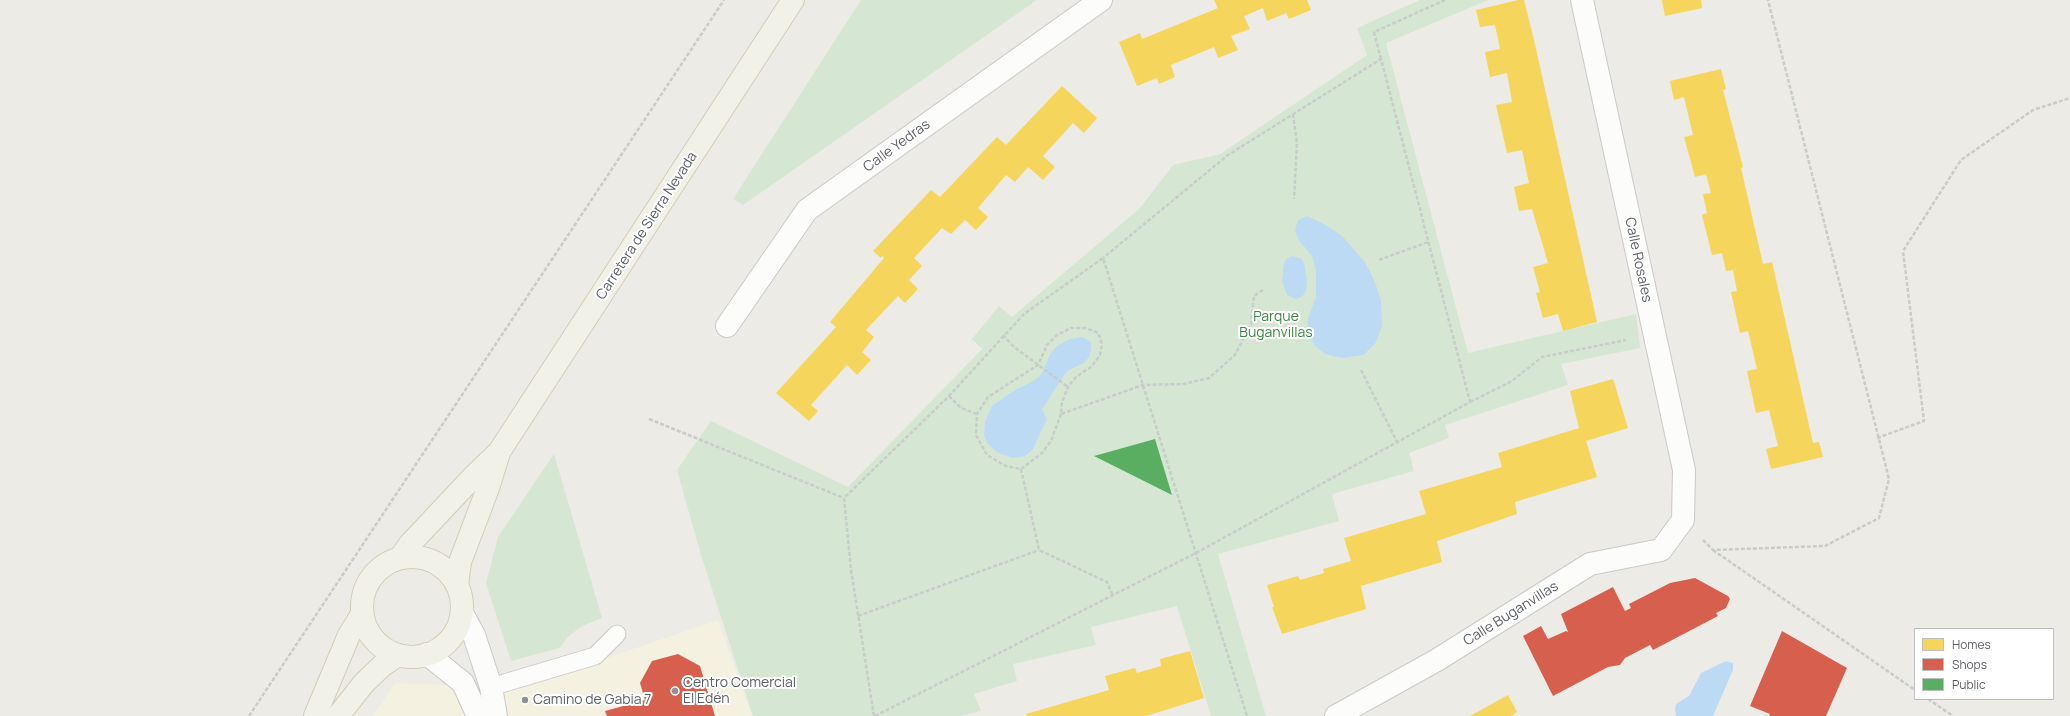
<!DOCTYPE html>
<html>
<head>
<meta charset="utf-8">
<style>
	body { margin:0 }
	#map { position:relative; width:2070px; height:716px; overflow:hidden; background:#ecebe6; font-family:Manrope,sans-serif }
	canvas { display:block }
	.legend { position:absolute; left:1914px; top:628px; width:140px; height:72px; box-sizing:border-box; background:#fff; border:1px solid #bebfc1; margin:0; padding:5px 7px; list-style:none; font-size:12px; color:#5c5f64 }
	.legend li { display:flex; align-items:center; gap:8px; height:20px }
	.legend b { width:20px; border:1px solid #bebfc1 }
</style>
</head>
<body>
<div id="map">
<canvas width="2070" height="716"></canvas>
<ul class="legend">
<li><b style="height:11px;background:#f6d55c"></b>Homes</li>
<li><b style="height:11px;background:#d6604d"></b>Shops</li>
<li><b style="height:11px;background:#5aae61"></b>Public</li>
</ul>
</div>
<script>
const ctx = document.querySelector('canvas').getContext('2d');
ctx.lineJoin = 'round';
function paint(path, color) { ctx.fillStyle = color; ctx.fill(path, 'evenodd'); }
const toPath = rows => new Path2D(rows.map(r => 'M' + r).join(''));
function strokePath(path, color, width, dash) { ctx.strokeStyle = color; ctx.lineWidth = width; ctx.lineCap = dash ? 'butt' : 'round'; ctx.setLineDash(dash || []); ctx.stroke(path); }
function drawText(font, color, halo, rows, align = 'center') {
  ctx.font = font + ' Manrope,sans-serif'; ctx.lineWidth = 4; ctx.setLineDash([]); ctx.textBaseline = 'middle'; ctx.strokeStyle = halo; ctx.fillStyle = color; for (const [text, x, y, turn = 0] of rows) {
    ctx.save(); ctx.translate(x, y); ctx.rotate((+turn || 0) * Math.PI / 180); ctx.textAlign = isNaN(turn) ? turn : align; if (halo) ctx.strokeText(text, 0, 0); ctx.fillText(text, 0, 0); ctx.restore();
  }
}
paint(toPath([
	[718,620,752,716,373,716,395,683,519,688]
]), '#f5f1e0');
paint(toPath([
	[861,0,1037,0,743,205,733,199],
	[1420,0,1488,0,1386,43,1468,353,1636,314,1640,348,1561,364,1568,385,1445,425,1449,438,1409,453,1414,471,1332,494,1339,521,1218,554,1266,716,1211,716,1177,606,1091,627,1096,645,1013,664,1017,681,974,694,981,711,960,716,753,716,701,555,677,470,711,421,848,487,982,349,972,339,999,306,1012,317,1140,208,1173,165,1221,154,1226,150,1367,55,1357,28],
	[554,454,602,618,582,626,569,636,559,648,511,661,486,583,498,537]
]), '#d5e7d3');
paint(toPath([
	[1307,216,1326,225,1342,236,1365,262,1375,282,1381,301,1382,326,1375,344,1363,355,1342,358,1325,354,1315,346,1309,336,1307,331,1308,319,1316,296,1316,270,1312,256,1298,239,1295,230,1298,220],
	[1292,256,1302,259,1305,266,1307,281,1306,291,1302,297,1296,299,1287,295,1282,280,1284,263,1286,259],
	[1082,337,1091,342,1091,350,1089,357,1084,363,1069,370,1065,374,1042,409,1047,419,1033,449,1025,456,1013,458,998,453,987,443,984,435,985,421,992,406,1015,390,1032,382,1041,375,1051,353,1057,346,1070,339],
	[1726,661,1733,663,1733,670,1713,716,1676,716,1675,709,1676,704,1689,696,1701,673]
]), '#bcdaf4');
paint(toPath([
	[1214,0,1307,0,1311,10,1289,19,1286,13,1267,21,1263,8,1244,16,1250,29,1231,36,1238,50,1218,58,1214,47,1171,65,1175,77,1159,84,1157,78,1137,86,1119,42,1140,33,1142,39,1218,8],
	[1518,0,1524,0,1534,40,1597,322,1563,331,1558,314,1543,318,1536,293,1540,292,1533,267,1548,263,1532,209,1519,211,1514,187,1529,183,1522,150,1507,153,1496,105,1512,102,1507,73,1490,77,1485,52,1500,49,1495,25,1480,27,1476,10],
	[1662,0,1701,0,1702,8,1665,16],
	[1721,69,1726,89,1723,90,1743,167,1741,168,1763,264,1772,262,1813,443,1819,442,1823,457,1771,469,1766,449,1778,446,1769,410,1756,413,1747,371,1757,369,1748,331,1740,333,1731,292,1737,291,1733,270,1726,271,1722,253,1712,255,1702,215,1707,213,1703,194,1711,193,1706,174,1695,177,1684,137,1693,135,1684,97,1674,100,1670,81],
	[1062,86,1097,118,1084,133,1073,123,1043,156,1055,167,1043,180,1028,167,1015,182,1006,175,978,208,988,217,976,230,965,220,951,234,942,228,914,258,922,266,909,280,918,289,905,303,898,296,866,330,874,337,862,352,871,360,857,375,847,365,811,405,818,411,809,421,776,393,836,327,830,322,884,258,882,256,881,258,873,251,931,190,940,197,997,137,1006,145],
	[1613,379,1628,428,1586,441,1597,477,1515,502,1517,514,1437,541,1442,562,1361,586,1366,609,1282,634,1272,607,1274,607,1267,585,1298,576,1300,580,1324,573,1323,569,1351,561,1344,538,1426,514,1419,491,1502,467,1498,453,1579,428,1570,391],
	[1190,651,1204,698,1146,716,1027,716,1026,714,1109,690,1105,676,1135,668,1137,673,1161,666,1160,659],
	[1508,695,1517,712,1511,716,1470,716]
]), '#f6d55c');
paint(toPath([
	[1695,578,1728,596,1730,599,1726,608,1716,613,1718,616,1653,650,1650,645,1625,658,1620,665,1608,667,1553,696,1523,636,1541,626,1548,639,1566,631,1568,632,1561,614,1613,587,1625,611,1631,608,1629,604,1670,583],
	[1782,631,1847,668,1826,716,1769,716,1770,714,1750,706],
	[678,654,700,666,715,716,607,716,605,711,645,700,640,683,652,661]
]), '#d6604d');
paint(toPath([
	[1155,439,1172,495,1094,456]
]), '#5aae61');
const lane = toPath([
	[491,687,595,656,617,634]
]);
const street = toPath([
	[727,326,807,210,1101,0],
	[1336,716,1437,660,1590,564,1661,550,1683,520,1684,470,1582,0]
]);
const secondary = toPath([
	[462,613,474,635,491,687,496,716],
	[427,654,463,683,478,716]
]);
const primary = toPath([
	'362 607a50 50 0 1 1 100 0a50 50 0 1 1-100 0Z',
	[400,558,410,544,473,477,499,452,793,0],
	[457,585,460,562,488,488,499,453],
	[315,716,349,635,362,614],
	[338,716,364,683,383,665,398,655]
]);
strokePath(lane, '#c9c9c9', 19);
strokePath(street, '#c9c9c9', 24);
strokePath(secondary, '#c8c8c6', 24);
strokePath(primary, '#d3ccb6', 24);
strokePath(toPath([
	[1381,59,1374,32,1445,0],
	[1293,114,1297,143,1294,199],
	[1379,260,1428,242],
	[1003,335,1014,347,1068,387],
	[1361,370,1397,442],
	[949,396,961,408,977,414],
	[1470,402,1512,381,1542,357,1626,340],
	[1061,414,1051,441,1041,454,1021,469,1006,466,987,455,976,435,977,414,988,397,1038,365,1047,345,1057,335,1071,328,1086,328,1098,333,1102,344,1100,355,1092,366,1076,377,1068,387,1062,402,1061,414,1143,385,1184,384,1209,378,1235,355,1251,324,1254,296,1264,289],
	[649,419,844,498],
	[1877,438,1924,421,1903,251,1961,160,2033,110,2070,98],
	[1021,469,1039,550,1107,582,1113,596],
	[1703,540,1713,550,1825,546,1879,518,1889,479,1768,0],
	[1713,550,1915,690],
	[858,616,1039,550],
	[1928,699,1953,716],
	[249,716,724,0],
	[874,716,851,570,844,498,949,396,1024,314,1103,258,1247,716],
	[875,716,1196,553,1470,402,1381,59,1228,155,1103,258]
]), '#c8ccca', 2.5, [4, 2]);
strokePath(lane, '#fcfcfb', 17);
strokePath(street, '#fcfcfb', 22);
strokePath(secondary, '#fcfcfb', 22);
strokePath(primary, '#f2f1e8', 22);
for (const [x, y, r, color] of [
	[675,691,4,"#8e9092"],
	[525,700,4,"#8e9092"]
]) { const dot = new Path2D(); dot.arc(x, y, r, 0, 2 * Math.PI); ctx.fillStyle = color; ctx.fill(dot); strokePath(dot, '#fff', 1.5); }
drawText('14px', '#5c5f64', '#fff', [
	["Calle Yedras",897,146,-36],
	["Carretera de Sierra Nevada",647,226,-57],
	["Calle Rosales",1638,260,78],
	["Calle Buganvillas",1511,614,-32]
]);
drawText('14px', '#3a8542', '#fff', [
	["Parque",1276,317],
	["Buganvillas",1276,333]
]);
drawText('14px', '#5c5f64', '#fff', [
	["Centro Comercial",683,683],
	["El Edén",683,699],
	["Camino de Gabia 7",533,700]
], 'left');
</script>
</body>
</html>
